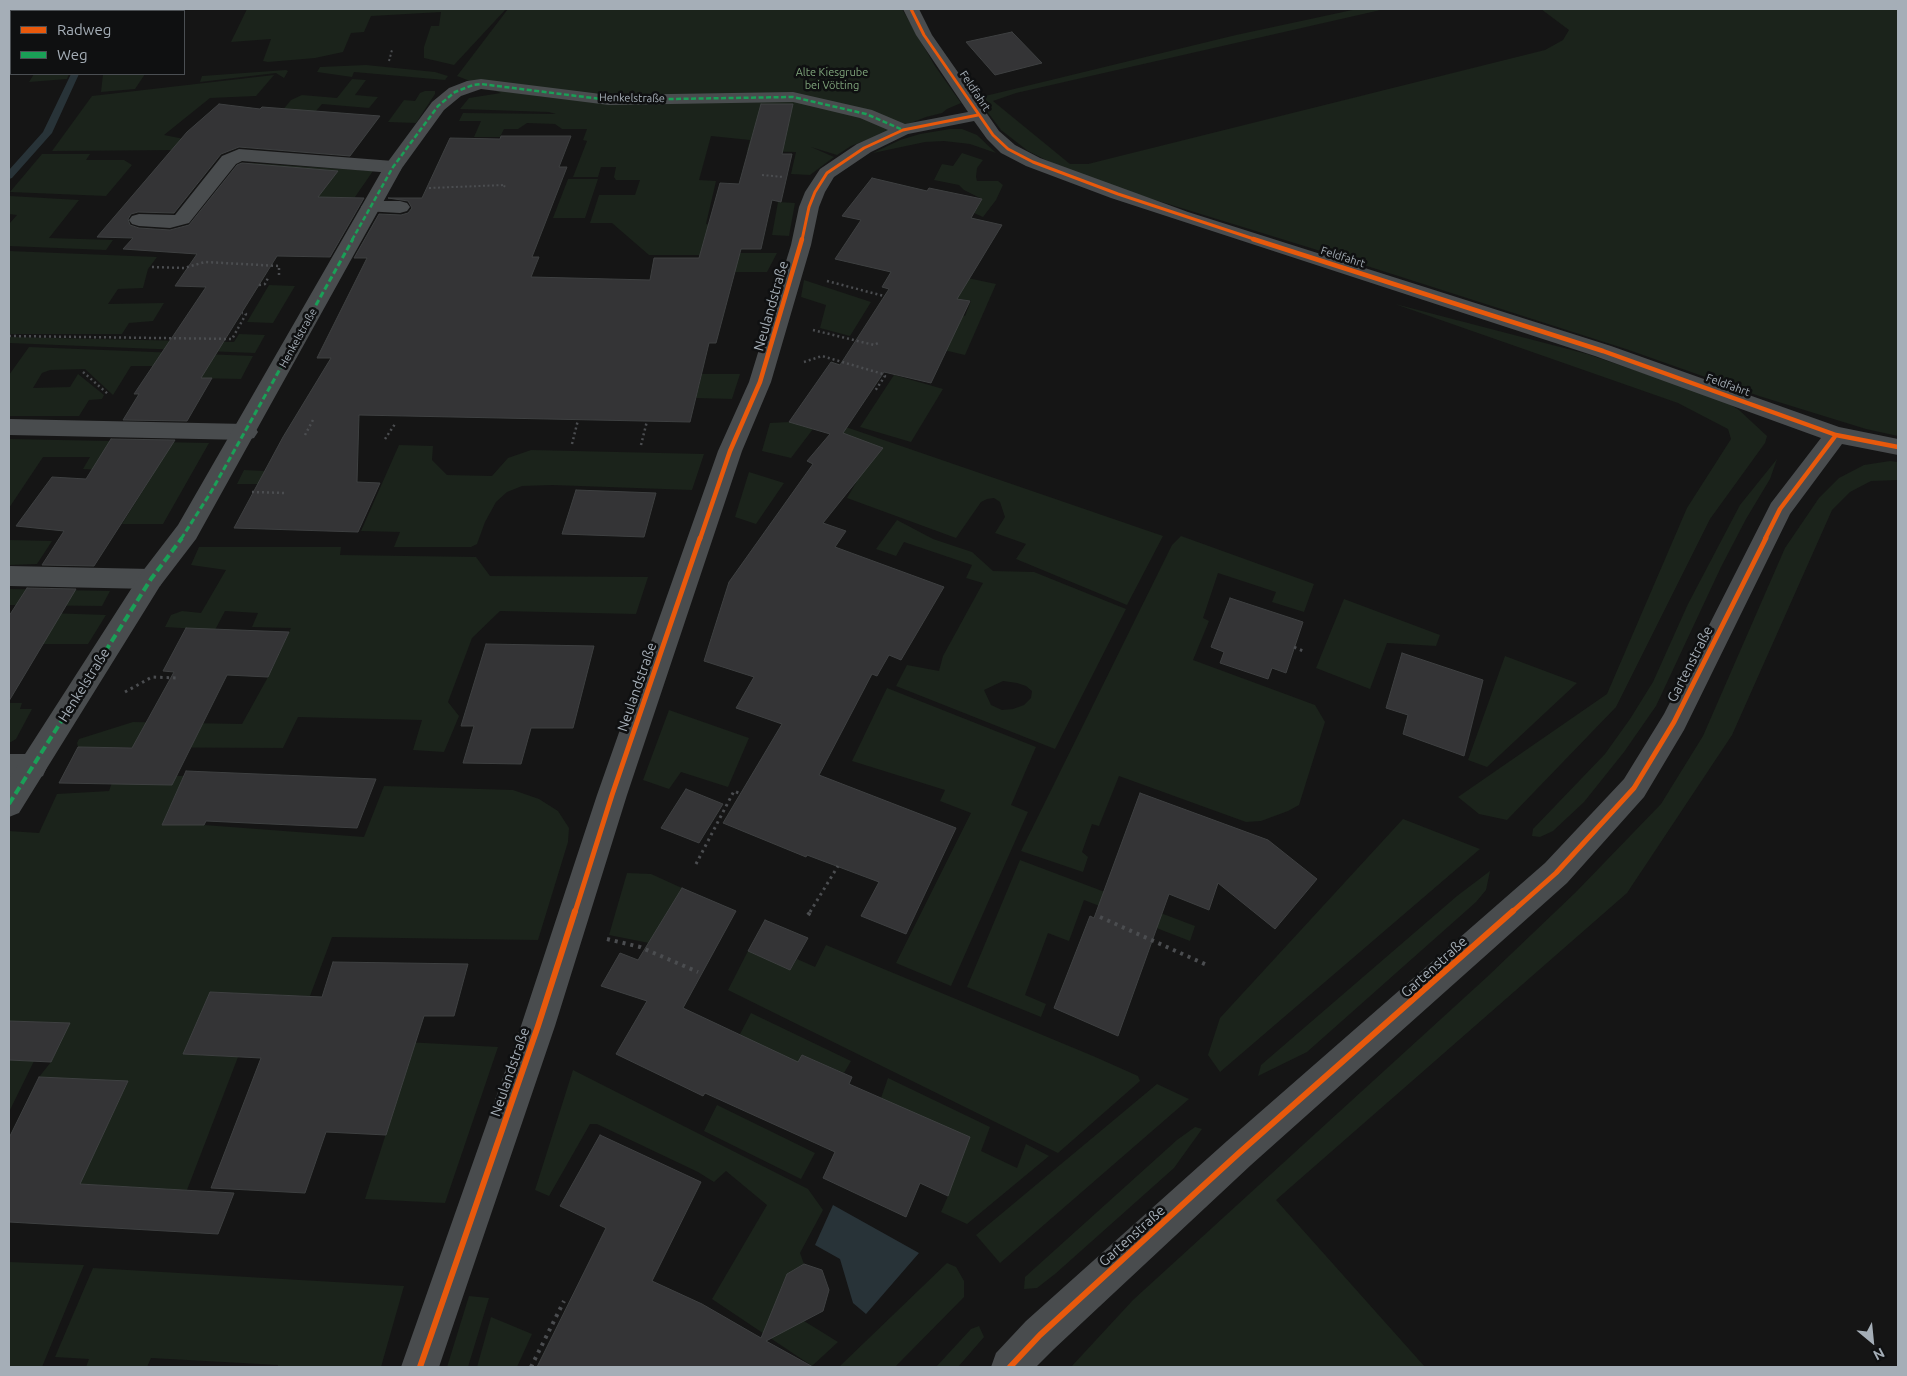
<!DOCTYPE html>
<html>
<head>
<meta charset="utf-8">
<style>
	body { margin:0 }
	#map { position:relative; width:1907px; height:1376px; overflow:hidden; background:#151515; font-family:Ubuntu,sans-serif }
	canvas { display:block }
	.frame { position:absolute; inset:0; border:10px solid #a5aeb7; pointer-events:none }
	.legend { position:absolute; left:10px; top:10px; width:175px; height:65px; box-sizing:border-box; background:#0f1011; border:1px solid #4b4f53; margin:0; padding:6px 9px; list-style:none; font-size:15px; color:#a5aeb7 }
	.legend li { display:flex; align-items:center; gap:10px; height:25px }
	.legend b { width:25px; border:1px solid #4b4f53 }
	.north { position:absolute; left:1847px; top:1316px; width:50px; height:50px; -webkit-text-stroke:4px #0f1011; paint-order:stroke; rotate:152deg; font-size:14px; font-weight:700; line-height:20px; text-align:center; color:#a5aeb7 }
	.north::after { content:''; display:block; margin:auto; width:18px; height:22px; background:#a5aeb7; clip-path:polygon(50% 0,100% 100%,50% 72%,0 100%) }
</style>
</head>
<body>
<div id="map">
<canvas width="1907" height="1376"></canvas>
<div class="frame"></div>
<ul class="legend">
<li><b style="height:6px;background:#e8590c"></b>Radweg</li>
<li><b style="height:6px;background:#1a9f57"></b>Weg</li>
</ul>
<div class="north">N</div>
</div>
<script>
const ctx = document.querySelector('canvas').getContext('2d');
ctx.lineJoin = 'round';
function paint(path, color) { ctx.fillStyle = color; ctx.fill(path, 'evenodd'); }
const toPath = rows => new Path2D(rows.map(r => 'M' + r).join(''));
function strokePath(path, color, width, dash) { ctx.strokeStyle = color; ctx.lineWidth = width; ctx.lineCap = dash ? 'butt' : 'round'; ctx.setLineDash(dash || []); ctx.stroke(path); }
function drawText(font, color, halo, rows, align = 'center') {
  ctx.font = font + ' Ubuntu,sans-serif'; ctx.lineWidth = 5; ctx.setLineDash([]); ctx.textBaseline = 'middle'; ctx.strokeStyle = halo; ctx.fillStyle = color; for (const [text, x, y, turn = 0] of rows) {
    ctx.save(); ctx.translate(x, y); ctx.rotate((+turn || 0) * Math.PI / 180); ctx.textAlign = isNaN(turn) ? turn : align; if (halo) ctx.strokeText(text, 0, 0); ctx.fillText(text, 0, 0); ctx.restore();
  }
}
paint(toPath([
	[247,9,506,9,454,65,424,58,424,47,431,26,439,26,441,12,371,16,364,32,351,33,343,52,315,58,268,62,263,61,271,39,231,42],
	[508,9,902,9,935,66,961,103,947,109,942,113,926,117,851,146,837,155,811,147,834,157,810,175,791,174,796,152,747,151,750,140,711,136,699,180,716,181,706,224,718,225,712,255,649,255,612,223,590,223,599,195,635,195,640,180,616,180,614,177,616,167,601,167,598,177,573,177,587,141,583,140,587,129,562,129,555,124,527,123,518,129,504,129,500,137,474,137,481,121,459,121,463,113,556,114,549,112,460,109,469,98,501,93,457,76],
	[1357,9,1385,9,1016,93,993,101,1070,164,1088,164,1545,50,1563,40,1569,30,1541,9,1898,9,1898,436,1866,429,1759,396,1626,349,1314,249,1123,190,1056,165,1028,151,1001,130,977,98,1236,35],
	[366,65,435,72,448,76,445,80,354,72,352,77,317,72,320,67],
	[286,70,288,71,284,78,276,73,200,82,202,76],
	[34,74,69,74,67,79,29,82],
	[103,74,145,74,135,89,101,92],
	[274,75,256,96,210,98,164,135,189,140,180,150,52,151,92,96],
	[352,79,366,80,355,95,378,97,369,108,322,104,316,111,258,140,291,100,302,95,337,98],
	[425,91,435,91,435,94,416,123,388,122,404,100,415,101,420,93],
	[950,129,962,129,977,135,996,153,970,144,944,141,925,142,873,153,900,140,920,134],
	[962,153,983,160,977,168,976,177,977,181,998,181,1003,185,996,200,983,217,974,213,982,199,964,190,959,185,934,180,942,164,953,166],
	[42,154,90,154,86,160,124,160,132,165,106,196,10,192],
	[251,163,373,171,355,197,332,197,325,201,240,168],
	[568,179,598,179,585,218,553,218],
	[10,196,79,200,49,238,113,240,106,250,9,246,9,224,17,215,9,214],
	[778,202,795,203,789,236,772,235],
	[9,251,157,257,148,269,143,288,118,289,108,304,164,303,153,321,129,323,122,334,9,334],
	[723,253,777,253,767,272,719,272],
	[958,276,996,284,965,355,914,343,942,311,965,316,971,301,949,297],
	[804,280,871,302,850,336,820,328,826,305,801,297],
	[269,285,295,286,273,323,247,322],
	[1395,304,1587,354,1723,400,1739,410,1767,436,1765,443,1710,519,1616,707,1507,820,1479,814,1458,797,1607,694,1687,508,1731,439,1728,429,1678,403],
	[239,334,265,335,255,353,9,343,9,337,234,342],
	[29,347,253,356,241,379,193,378,156,366,131,366,113,395,85,369,50,370,42,373,33,388,70,387,78,374,104,395,102,399,89,400,79,416,9,416,9,375],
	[702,374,740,374,732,399,696,398],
	[894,375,943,389,911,442,860,427],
	[789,422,813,429,791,458,762,451,770,423],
	[840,425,1163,536,1127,605,1016,559,1026,544,995,533,1005,517,1000,502,994,498,987,499,981,502,956,538,847,498,857,481,833,430],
	[9,439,209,443,163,524,122,524,154,473,83,469,90,457,43,457,9,508],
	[399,445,433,446,432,460,447,475,492,476,508,458,531,450,704,454,692,490,552,485,522,486,507,492,496,502,485,522,477,544,471,547,394,547,400,532,361,531],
	[1777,459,1770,479,1746,519,1721,567,1656,706,1624,752,1584,802,1553,831,1540,837,1532,836,1533,829,1605,754,1630,719,1653,682,1688,604,1740,505],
	[1890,461,1898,462,1898,480,1871,481,1850,492,1832,510,1732,735,1627,893,1276,1200,1425,1367,1071,1367,1133,1300,1487,977,1576,892,1661,804,1703,736,1785,548,1819,498,1839,478,1864,465],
	[266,468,302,468,294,484,237,484,244,470,265,471],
	[749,472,784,483,756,524,735,517],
	[897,520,933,539,972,552,993,571,1034,572,1126,609,1055,749,896,686,907,665,939,671,943,656,983,583,966,578,972,565,904,542,896,556,876,549],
	[1003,681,1017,683,1026,686,1032,691,1031,698,1024,705,1013,709,1002,710,991,705,984,690],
	[1181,536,1314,584,1304,612,1272,602,1276,592,1218,573,1203,618,1209,621,1193,660,1315,705,1325,722,1299,805,1288,811,1261,821,1246,822,1119,776,1099,826,1092,824,1082,852,1088,857,1083,872,1021,851,1172,545],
	[9,540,52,541,37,564,9,565],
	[199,547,341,547,340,555,476,557,490,576,648,577,636,614,500,611,472,638,448,702,459,716,444,752,413,750,422,720,298,717,283,748,78,747,77,743,79,739,133,722,242,724,268,677,291,628,252,627,258,613,225,611,215,630,165,627,171,615,182,611,201,613,226,570,191,565],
	[9,589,110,591,102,606,9,605],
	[1344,599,1440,635,1436,646,1387,643,1370,689,1316,668],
	[20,612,106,615,88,644,43,644],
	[1505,656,1577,683,1487,767,1468,760],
	[887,688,1036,747,1011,805,1028,812,951,986,896,963,971,813,940,801,945,790,852,761],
	[9,703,22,703,20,709,32,709,16,739,9,743],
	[669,710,749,738,728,787,681,772,669,789,643,780],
	[115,774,184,776,162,825,204,825,364,837,384,786,513,790,539,799,558,811,569,828,568,842,538,940,332,937,310,996,210,992,183,1054,238,1057,187,1190,45,1182,72,1125,107,1126,128,1082,39,1077,51,1062,69,1023,9,1021,9,831,39,833,57,794,109,791],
	[1403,819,1480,849,1220,1072,1208,1055,1220,1018],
	[1020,860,1195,926,1190,941,1084,900,1069,941,1048,933,1025,995,1046,1004,1041,1017,967,987],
	[1490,871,1486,890,1476,902,1307,1052,1258,1076,1261,1065,1457,896],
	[627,873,651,874,682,888,649,943,609,935],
	[826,945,1093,1056,1138,1076,1140,1081,1058,1153,728,990,748,951,790,970,797,959,815,967],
	[751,1013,851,1061,844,1073,802,1055,798,1063,739,1036],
	[296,1036,498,1047,445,1203,365,1199,408,1065],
	[9,1060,34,1061,9,1112],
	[573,1070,808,1189,823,1210,800,1253,804,1264,787,1274,779,1294,786,1314,804,1321,838,1342,812,1366,712,1299,767,1205,726,1171,714,1182,698,1172,597,1124,590,1124,549,1196,535,1190],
	[888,1078,990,1127,981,1151,1017,1168,1026,1144,1049,1156,967,1224,941,1212,948,1196,881,1098],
	[1157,1084,1189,1099,1000,1263,976,1235],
	[717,1105,815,1153,801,1179,704,1131],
	[1195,1127,1202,1129,1174,1168,1055,1274,1037,1288,1024,1289,1025,1277,1177,1140],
	[9,1262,84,1265,42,1367,9,1367],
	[947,1263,956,1267,964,1281,964,1297,895,1367,839,1367],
	[93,1268,404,1286,381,1367,278,1367,278,1365,151,1358,147,1367,86,1367,89,1359,55,1357],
	[469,1296,489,1298,468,1367,447,1367],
	[491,1317,532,1334,517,1367,477,1367],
	[979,1326,984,1337,958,1367,936,1367,971,1329]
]), '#1b231b');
paint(toPath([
	[833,1205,919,1253,866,1314,853,1303,840,1259,815,1245]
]), '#283338');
paint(toPath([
	[101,9,109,9,108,11,100,11,101,9],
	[71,74,79,74,52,133,12,178,9,179,9,170,43,132,71,74]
]), '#283338');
const building = toPath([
	[1012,32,1042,63,995,75,966,42,1012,32],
	[219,104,260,109,262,107,380,116,350,156,239,147,221,154,174,213,138,212,131,214,128,219,130,225,139,228,170,230,189,225,237,165,242,163,338,171,318,197,364,198,330,257,277,256,201,378,212,378,187,421,123,420,139,394,134,394,206,287,175,286,197,254,123,249,133,238,97,237,187,132,219,104],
	[761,104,793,104,782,154,792,154,781,202,772,200,761,249,741,249,716,343,709,343,690,422,359,415,357,482,380,483,358,532,234,528,283,437,331,358,317,358,367,258,354,258,379,214,401,215,408,213,412,208,408,201,388,198,422,198,450,138,500,139,501,136,571,136,559,167,567,167,532,257,539,257,531,277,650,280,654,258,699,258,720,183,739,184,761,104],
	[872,178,927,191,929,188,982,199,971,218,1002,225,957,299,970,301,931,383,884,372,843,433,883,448,823,523,846,531,835,547,944,587,901,660,889,655,877,676,872,674,819,775,956,828,906,934,861,916,879,882,807,855,806,857,723,823,782,724,736,708,754,677,704,661,729,582,813,464,807,461,830,434,789,422,831,362,840,365,889,289,882,287,891,272,835,259,861,220,842,216,872,178],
	[111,439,175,440,94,566,42,565,64,531,16,526,52,477,86,479,111,439],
	[576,490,656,493,644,537,562,534,576,490],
	[27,588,76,589,9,701,9,616,27,588],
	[1230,598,1303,622,1286,673,1272,668,1268,679,1220,663,1224,652,1211,647,1230,598],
	[186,628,289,632,268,677,227,675,172,785,59,783,78,747,132,748,174,672,163,671,186,628],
	[486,644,594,646,573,728,531,728,521,764,463,763,474,726,461,726,486,644],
	[1402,653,1483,680,1464,756,1403,734,1408,715,1386,708,1402,653],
	[186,771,376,779,357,828,206,821,204,825,162,825,186,771],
	[686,789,723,804,699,843,661,828,686,789],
	[1140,793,1268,840,1317,879,1275,929,1218,883,1209,910,1169,894,1118,1036,1054,1008,1090,916,1094,918,1140,793],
	[682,888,736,911,683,1008,798,1062,802,1055,852,1077,849,1084,970,1137,948,1196,920,1183,906,1217,823,1178,835,1152,705,1093,703,1096,616,1054,647,1001,601,986,620,953,638,960,682,888],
	[765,920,808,938,790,970,748,951,765,920],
	[333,962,468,964,454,1016,424,1016,386,1135,326,1132,305,1193,211,1188,261,1058,183,1054,210,992,322,997,333,962],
	[9,1021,70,1023,51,1062,9,1060,9,1021],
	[39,1077,128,1081,80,1184,234,1193,218,1234,9,1222,9,1138,39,1077],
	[600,1135,701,1182,652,1281,702,1304,761,1338,787,1274,804,1264,822,1270,829,1290,823,1311,766,1341,813,1367,537,1367,606,1228,560,1206,600,1135]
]);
paint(building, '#343436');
strokePath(building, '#3e4041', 1);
strokePath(toPath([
	[389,61,392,50],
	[762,175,784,177],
	[429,188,505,185,504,187]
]), '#4b4d50', 2, [2, 2.5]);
strokePath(toPath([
	[152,267,184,268,205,262,279,266,279,277],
	[827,281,884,296],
	[259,285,265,284,269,276],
	[813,330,874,345,880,342],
	[9,336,232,339,246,314,242,313],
	[804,362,822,356,883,374,885,376,875,391],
	[83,372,108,394],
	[305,435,314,418],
	[385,439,395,424],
	[572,444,578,420],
	[641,445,647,421],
	[252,492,285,493]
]), '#4b4d50', 2.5, [2, 3]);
strokePath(toPath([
	[1294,647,1303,651],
	[125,692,152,677,178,678],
	[696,864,734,791,741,794],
	[810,912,838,866]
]), '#4b4d50', 3, [2.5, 4]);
strokePath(toPath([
	[808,915,811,911],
	[1100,917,1207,965],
	[607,939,640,947,698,972],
	[531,1367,564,1301]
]), '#4b4d50', 4, [3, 5]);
paint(toPath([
	[239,149,393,161,400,163,402,167,400,171,393,173,242,161,236,164,189,223,170,228,139,226,132,224,129,220,132,216,139,214,175,215,222,156,239,149],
	[371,201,400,201,407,203,410,207,407,211,400,213,364,211,361,207,364,203,371,201],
	[9,419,246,424,254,426,258,432,254,438,246,440,9,435,9,419],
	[9,566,151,569,160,572,164,579,160,586,151,589,9,586,9,566],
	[9,754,33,754,43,758,47,767,43,776,33,780,9,780,9,754]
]), '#494c4e');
paint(toPath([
	[903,9,919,9,932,35,999,131,1015,145,1040,158,1188,212,1611,346,1839,427,1898,439,1898,455,1842,444,1790,514,1684,730,1644,797,1567,883,1251,1165,1054,1349,1036,1367,991,1367,996,1353,1026,1321,1227,1141,1545,863,1624,779,1664,714,1771,503,1821,438,1595,356,1111,198,1026,166,1001,153,987,139,974,121,908,134,871,152,834,177,825,192,819,207,811,245,771,382,742,451,627,795,555,1026,439,1367,401,1367,521,1026,597,795,718,451,749,382,791,245,799,207,805,192,820,169,857,144,888,130,860,118,793,102,609,105,481,89,461,96,444,110,402,168,196,539,160,586,19,813,9,817,9,779,142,572,178,525,384,167,432,102,449,88,467,81,481,79,609,95,793,92,872,110,905,124,968,112,916,35,903,9]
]), '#494c4e');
strokePath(toPath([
	[352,240,393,167,438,106,455,92,473,85,481,84,609,100,793,97,866,114,903,130]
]), '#1a9f57', 2.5, [5, 2.5]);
strokePath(toPath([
	[181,539,211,492,353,239]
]), '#1a9f57', 3, [6, 3]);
strokePath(toPath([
	[9,804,151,579,182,538]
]), '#1a9f57', 4, [8, 4]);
strokePath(toPath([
	[911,9,924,35,993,135,1008,149,1033,162,1118,194,1257,240],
	[802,240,809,207,815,192,827,173,864,148,903,130,978,115]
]), '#e8590c', 3);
strokePath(toPath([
	[1253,239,1603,351,1836,435],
	[700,539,730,451,760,382,802,239],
	[1765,539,1780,509,1836,435,1898,447]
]), '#e8590c', 4.5);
strokePath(toPath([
	[575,912,612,795,700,538],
	[1512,912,1556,873,1634,788,1674,722,1766,538]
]), '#e8590c', 5);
strokePath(toPath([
	[420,1367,538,1026,575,911],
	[1010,1367,1040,1335,1239,1153,1513,911]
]), '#e8590c', 6);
drawText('11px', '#7fa47b', '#0f1011', [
	["Alte Kiesgrube",832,72],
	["bei Vötting",832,85]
]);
drawText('11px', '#a5aeb7', '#0f1011', [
	["Feldfahrt",975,91,56],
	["Henkelstraße",632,98,1],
	["Feldfahrt",1343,257,18],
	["Henkelstraße",298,338,-61],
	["Feldfahrt",1728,385,20]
]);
drawText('14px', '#a5aeb7', '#0f1011', [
	["Neulandstraße",771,306,-74],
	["Gartenstraße",1690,664,-63],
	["Henkelstraße",84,685,-58],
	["Neulandstraße",637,687,-71],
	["Gartenstraße",1434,967,-42],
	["Neulandstraße",510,1072,-71],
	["Gartenstraße",1132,1236,-42]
]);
</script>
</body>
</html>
